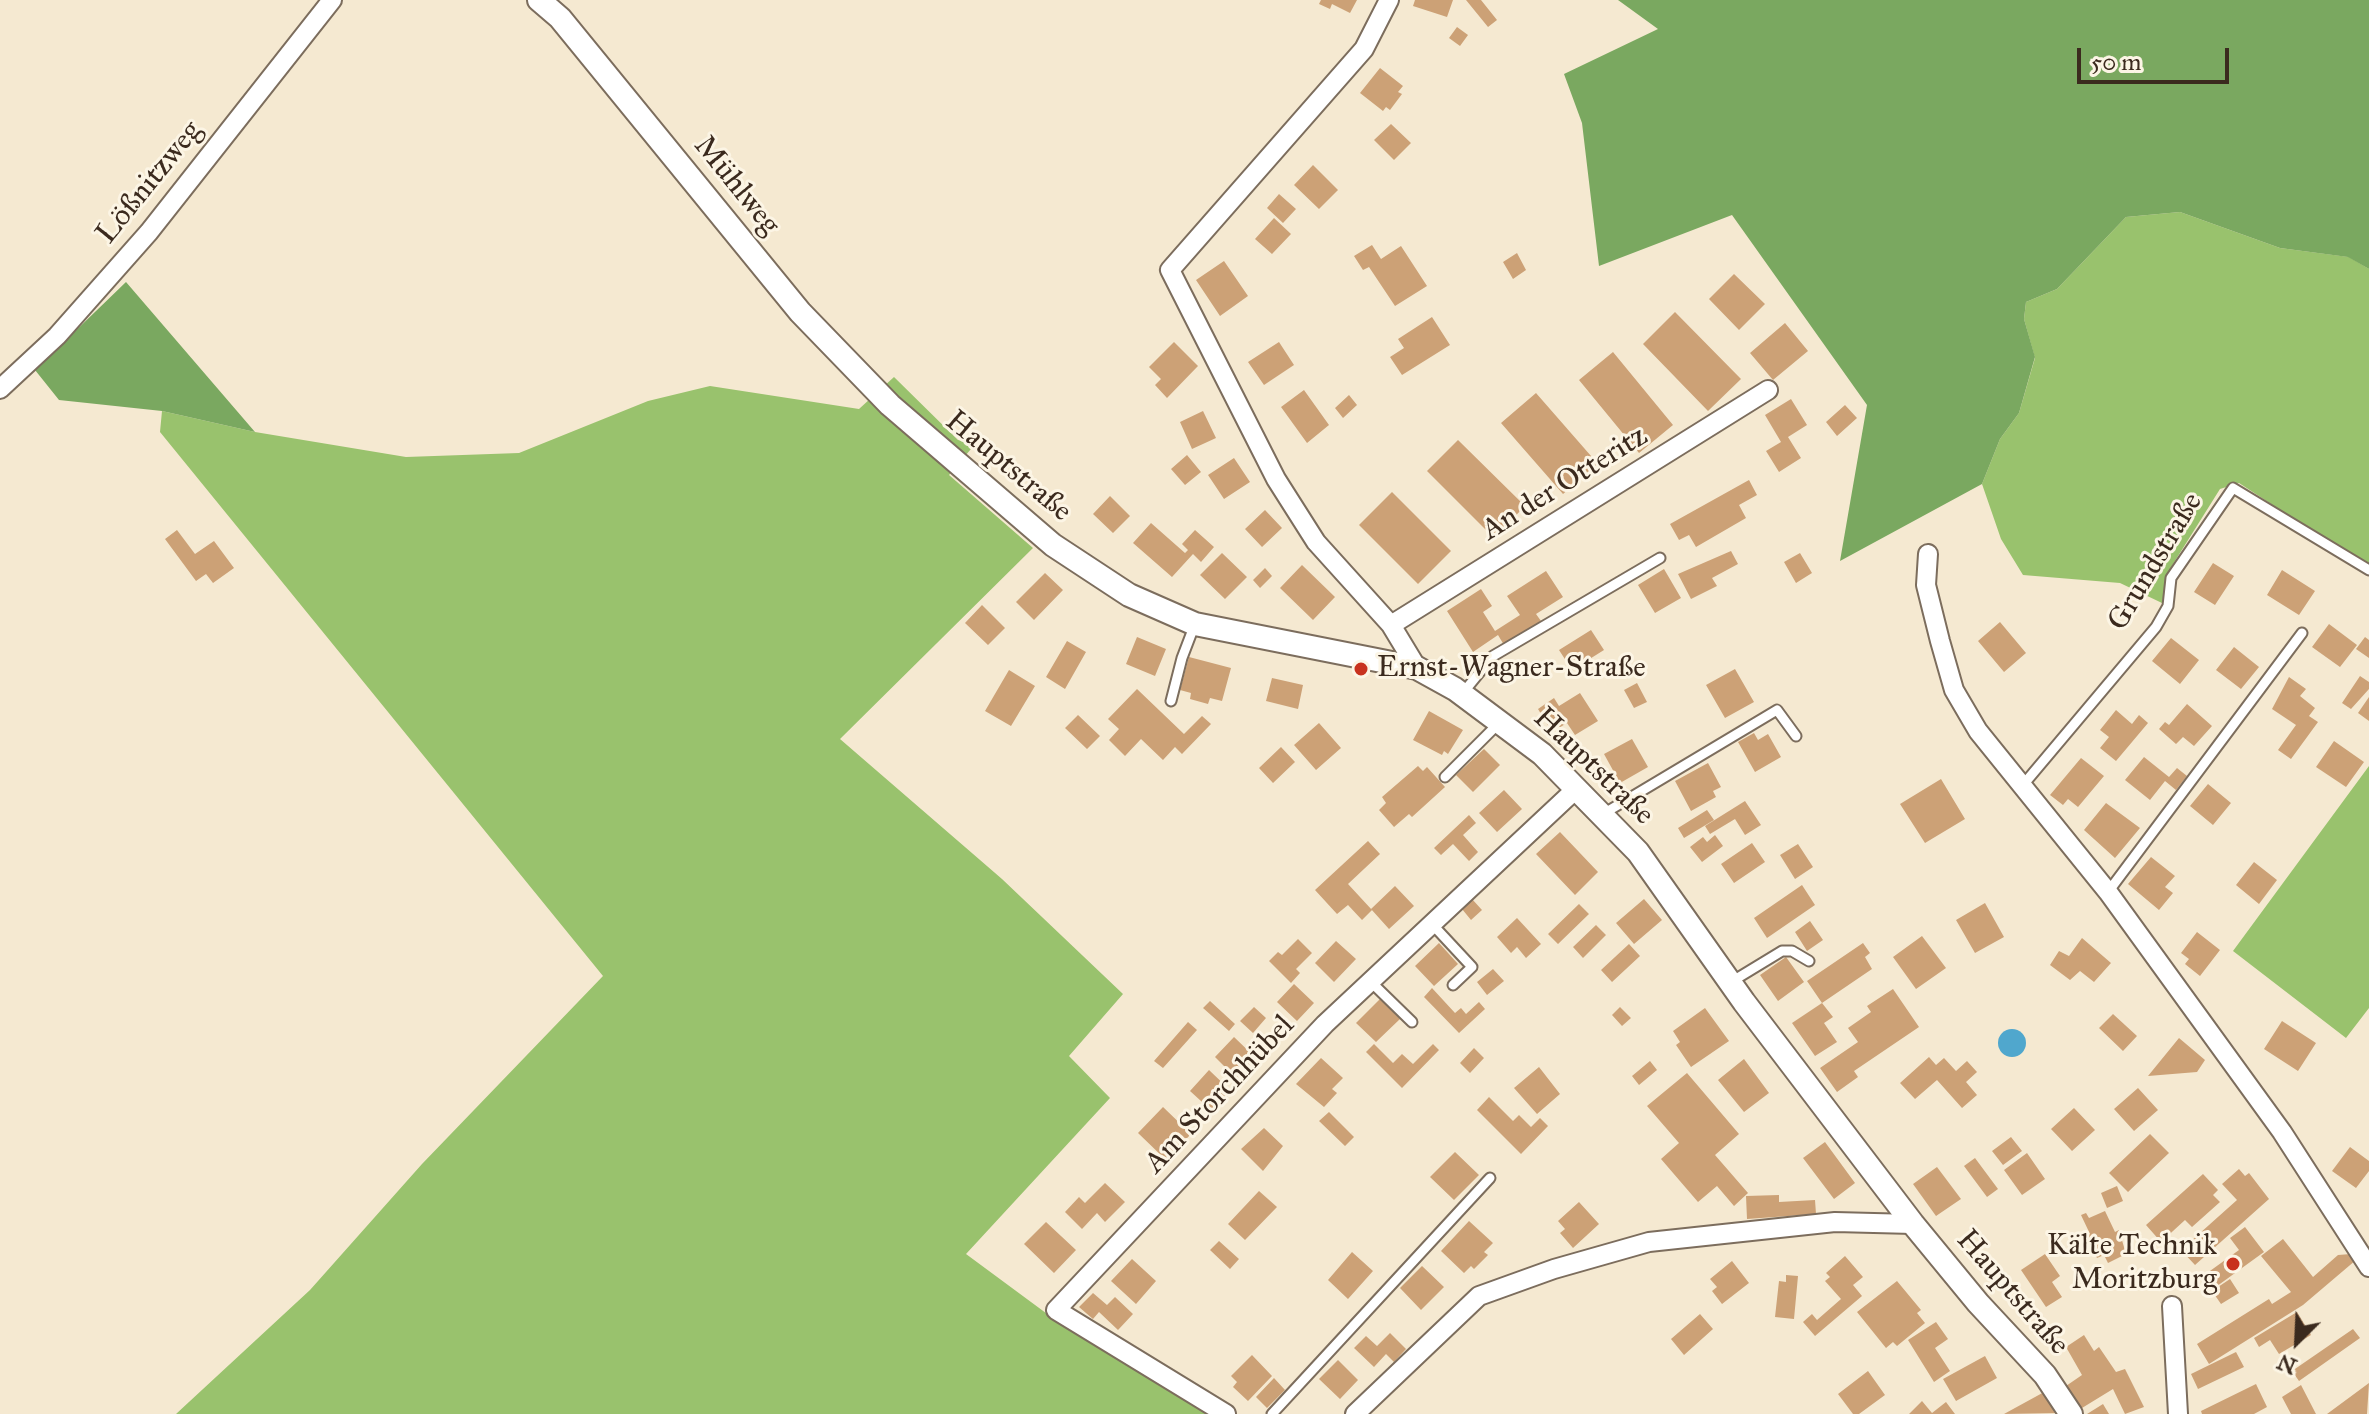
<!DOCTYPE html>
<html>
<head>
<meta charset="utf-8">
<style>
	body { margin:0 }
	#map { position:relative; width:2369px; height:1414px; overflow:hidden; background:#f5e9d1; font-family:"IM FELL Great Primer",serif }
	canvas { display:block }
	.north { position:absolute; left:2257px; top:1302px; width:80px; height:80px; -webkit-text-stroke:6px #fcf5e5; paint-order:stroke; rotate:204deg; font-size:22px; font-weight:700; line-height:32px; text-align:center; color:#3b2a1e }
	.north::after { content:''; display:block; margin:auto; width:28px; height:36px; background:#3b2a1e; clip-path:polygon(50% 0,100% 100%,50% 72%,0 100%) }
	.scale { position:absolute; left:2077px; top:48px; width:152px; height:36px; box-sizing:border-box; border:4px solid #3b2a1e; border-top:0; padding-left:10px; font-size:24px; line-height:28px; white-space:nowrap; color:#3b2a1e; -webkit-text-stroke:6px #fcf5e5; paint-order:stroke }
</style>
</head>
<body>
<div id="map">
<canvas width="2369" height="1414"></canvas>
<div class="north">N</div>
<div class="scale">50 m</div>
</div>
<script>
const ctx = document.querySelector('canvas').getContext('2d');
ctx.lineJoin = 'round';
function paint(path, color) { ctx.fillStyle = color; ctx.fill(path, 'evenodd'); }
const toPath = rows => new Path2D(rows.map(r => 'M' + r).join(''));
function strokePath(path, color, width, dash) { ctx.strokeStyle = color; ctx.lineWidth = width; ctx.lineCap = dash ? 'butt' : 'round'; ctx.setLineDash(dash || []); ctx.stroke(path); }
function drawText(font, color, halo, rows, align = 'center') {
  ctx.font = font + ' "IM FELL Great Primer",serif'; ctx.lineWidth = 6; ctx.setLineDash([]); ctx.textBaseline = 'middle'; ctx.strokeStyle = halo; ctx.fillStyle = color; for (const [text, x, y, turn = 0] of rows) {
    ctx.save(); ctx.translate(x, y); ctx.rotate((+turn || 0) * Math.PI / 180); ctx.textAlign = isNaN(turn) ? turn : align; if (halo) ctx.strokeText(text, 0, 0); ctx.fillText(text, 0, 0); ctx.restore();
  }
}
paint(toPath([
	[2180,212,2280,248,2349,257,2369,269,2369,568,2239,483,2220,489,2168,572,2162,603,2120,583,2023,575,2001,539,1982,484,2000,439,2019,413,2035,358,2024,319,2026,302,2057,289,2126,217],
	[894,377,958,440,976,443,949,475,1033,548,840,739,1002,879,1123,994,1069,1056,1110,1098,966,1254,1054,1319,1209,1414,176,1414,310,1290,422,1164,603,976,160,432,162,411,255,432,406,457,519,453,648,401,710,386,859,409],
	[2369,766,2369,1008,2346,1038,2233,951]
]), '#99c26d');
paint(toPath([
	[1618,0,2369,0,2369,269,2348,257,2280,248,2180,212,2126,217,2057,289,2026,302,2024,319,2035,357,2019,413,2000,439,1982,484,1840,561,1867,405,1732,215,1599,266,1582,123,1564,74,1658,29],
	[126,282,255,432,162,411,59,400,35,370]
]), '#7aa860');
paint(toPath([
	'1998 1043a14 14 0 1 1 28 0a14 14 0 1 1-28 0Z'
]), '#50a7cd');
paint(toPath([
	[1321,0,1357,0,1350,13,1332,4,1330,9,1319,4],
	[1415,0,1453,0,1447,17,1413,6],
	[1466,0,1481,0,1497,20,1488,27],
	[1457,27,1468,35,1460,46,1449,38],
	[1380,68,1403,86,1398,92,1402,94,1390,110,1386,107,1383,111,1360,93],
	[1391,124,1411,143,1394,160,1374,140],
	[1313,165,1338,190,1319,209,1294,185],
	[1279,194,1296,209,1283,223,1267,208],
	[1274,218,1291,234,1272,254,1255,239],
	[1372,245,1381,259,1401,246,1427,286,1395,306,1369,267,1363,270,1354,256],
	[1517,253,1526,270,1513,279,1503,262],
	[1224,261,1248,296,1220,316,1196,280],
	[1734,274,1765,304,1739,330,1709,299],
	[1675,312,1741,379,1708,411,1643,344],
	[1432,317,1450,345,1402,375,1390,357,1404,348,1398,339],
	[1785,323,1808,351,1773,380,1750,353],
	[1174,342,1198,366,1167,398,1155,385,1161,379,1149,367],
	[1279,342,1294,365,1264,385,1248,362],
	[1613,352,1673,425,1639,453,1579,380],
	[1304,390,1329,425,1307,443,1281,407],
	[1536,393,1598,464,1563,494,1501,423],
	[1349,395,1357,405,1343,418,1335,408],
	[1791,399,1807,425,1788,437,1801,458,1779,472,1766,451,1781,442,1765,415],
	[1845,405,1857,418,1837,436,1826,422],
	[1203,411,1216,438,1192,449,1180,422],
	[1458,440,1525,506,1494,538,1427,471],
	[1187,455,1201,472,1185,485,1171,469],
	[1234,458,1250,482,1224,499,1208,475],
	[1749,480,1757,495,1739,505,1746,518,1696,547,1689,535,1679,540,1670,524],
	[1392,492,1451,551,1418,584,1359,525],
	[1110,496,1130,516,1113,533,1093,514],
	[1265,510,1282,528,1262,547,1245,529],
	[1151,523,1185,553,1188,550,1182,544,1195,530,1214,547,1201,562,1193,554,1172,577,1133,543],
	[177,530,195,554,214,541,234,568,213,583,206,574,196,581,165,539],
	[1731,551,1738,564,1712,578,1717,586,1691,599,1678,574],
	[1222,553,1247,577,1225,599,1200,575],
	[1800,553,1812,573,1796,583,1784,562],
	[2213,563,2234,576,2215,605,2194,592],
	[1302,565,1335,597,1313,620,1280,588],
	[1265,568,1272,576,1260,588,1253,580],
	[1664,569,1681,598,1655,613,1638,585],
	[2282,570,2315,591,2299,615,2267,595],
	[1546,571,1563,597,1536,614,1541,621,1504,645,1498,635,1473,652,1447,611,1481,589,1492,606,1483,612,1495,631,1520,615,1507,596],
	[1045,573,1063,590,1034,620,1016,602],
	[982,605,1005,628,988,645,965,623],
	[2000,622,2026,653,2004,672,1978,641],
	[2329,624,2357,645,2340,667,2312,647],
	[1591,630,1604,650,1572,670,1559,650],
	[1137,637,1166,649,1155,676,1126,664],
	[2365,637,2369,640,2369,658,2356,649],
	[2171,638,2199,660,2180,684,2152,661],
	[1067,641,1086,652,1065,689,1046,677],
	[2234,647,2259,667,2241,689,2216,670],
	[1189,657,1231,668,1222,701,1210,698,1208,704,1190,699,1191,693,1180,690],
	[1735,669,1754,702,1725,718,1706,685],
	[1009,670,1035,686,1011,726,985,711],
	[2360,676,2369,682,2369,689,2351,709,2342,703],
	[2289,677,2306,689,2300,696,2315,708,2309,716,2318,722,2291,759,2278,750,2296,725,2272,709],
	[1272,678,1303,685,1298,709,1266,701],
	[1637,683,1647,702,1634,708,1624,690],
	[1137,689,1184,734,1202,716,1211,724,1182,754,1175,747,1163,760,1141,739,1125,756,1109,740,1119,729,1108,719],
	[1580,693,1598,721,1575,735,1567,723,1552,732,1538,709,1554,698,1559,706],
	[2369,697,2369,721,2358,713],
	[2187,704,2212,726,2194,746,2183,737,2176,744,2159,729,2165,722,2169,725],
	[2116,710,2132,724,2139,715,2148,723,2116,761,2100,748,2109,737,2100,730],
	[1429,711,1463,730,1448,754,1444,751,1442,755,1413,740],
	[1078,715,1100,736,1087,749,1065,728],
	[1319,723,1341,748,1316,770,1294,745],
	[1754,733,1758,740,1768,734,1781,757,1755,772,1738,742],
	[1632,739,1648,767,1620,783,1604,754],
	[2334,741,2364,762,2346,787,2316,767],
	[1281,747,1295,762,1273,783,1259,768],
	[1484,749,1500,765,1473,792,1456,775],
	[2144,757,2169,777,2177,768,2187,776,2176,790,2165,781,2150,800,2125,780],
	[2081,758,2104,776,2078,807,2068,799,2063,805,2050,795],
	[1708,763,1721,787,1713,791,1716,797,1691,811,1675,781],
	[1418,766,1423,771,1427,767,1445,787,1412,817,1409,814,1394,827,1379,810,1386,803,1382,797],
	[1941,779,1965,819,1925,843,1900,804],
	[2208,784,2231,803,2213,825,2190,806],
	[1504,790,1522,809,1497,832,1479,813],
	[1745,801,1761,825,1745,835,1735,819,1710,834,1705,826],
	[2106,803,2140,828,2115,858,2084,830],
	[1707,810,1714,820,1684,838,1678,828],
	[1469,815,1476,823,1463,835,1478,852,1469,861,1453,844,1441,855,1434,848],
	[1560,832,1598,872,1575,895,1536,854],
	[1715,835,1723,846,1702,862,1690,847,1703,837,1707,842],
	[1368,841,1380,854,1348,884,1372,910,1362,920,1348,905,1337,914,1315,890],
	[1752,843,1765,862,1734,883,1721,864],
	[1798,844,1813,867,1795,879,1780,855],
	[2151,857,2175,876,2165,887,2173,893,2159,910,2128,884],
	[2254,862,2277,880,2259,904,2236,885],
	[1802,885,1815,905,1767,938,1754,918],
	[1395,886,1414,906,1389,929,1371,909],
	[1472,899,1482,910,1471,920,1462,909],
	[1644,899,1662,920,1634,944,1616,923],
	[1985,903,2004,937,1975,953,1956,920],
	[1579,904,1589,914,1558,944,1548,934],
	[1517,918,1541,944,1526,958,1517,947,1511,953,1497,937],
	[1810,921,1823,940,1807,951,1795,932],
	[1596,925,1606,935,1583,958,1573,947],
	[2197,932,2220,950,2200,976,2185,964,2189,959,2181,953],
	[1922,936,1946,968,1916,989,1893,957],
	[2082,938,2111,963,2094,982,2080,971,2070,980,2050,965,2059,951,2069,956],
	[1298,939,1312,953,1296,969,1300,973,1291,983,1269,961,1278,952,1282,955],
	[1336,941,1356,959,1334,982,1315,963],
	[1439,943,1458,964,1434,986,1415,966],
	[1863,943,1870,953,1865,957,1872,969,1822,1003,1807,981],
	[1629,944,1640,956,1612,982,1601,970],
	[1786,957,1804,982,1778,1001,1760,975],
	[1493,969,1504,981,1487,995,1477,982],
	[1294,984,1314,1003,1297,1021,1277,1002],
	[1432,988,1455,1013,1461,1008,1466,1014,1479,1002,1485,1009,1459,1033,1424,997],
	[1893,989,1919,1027,1854,1071,1858,1077,1837,1092,1820,1068,1858,1042,1848,1028,1871,1012,1867,1006],
	[1380,999,1400,1019,1376,1042,1356,1023],
	[1210,1001,1235,1024,1229,1031,1203,1008],
	[1822,1003,1833,1017,1824,1023,1837,1042,1815,1056,1792,1023],
	[1254,1007,1266,1018,1253,1033,1240,1021],
	[1620,1007,1631,1018,1622,1026,1612,1015],
	[1705,1008,1729,1041,1691,1067,1676,1045,1680,1042,1673,1031],
	[2113,1014,2137,1036,2123,1051,2099,1028],
	[2282,1021,2316,1043,2298,1071,2264,1049],
	[1188,1022,1197,1030,1163,1068,1154,1061],
	[1234,1037,1259,1061,1239,1081,1215,1057],
	[2179,1038,2205,1060,2197,1072,2148,1076],
	[1374,1044,1393,1063,1402,1054,1413,1064,1433,1044,1439,1050,1402,1088,1366,1052],
	[1474,1048,1484,1058,1470,1073,1460,1063],
	[1929,1057,1936,1065,1944,1058,1956,1071,1967,1061,1977,1072,1966,1082,1977,1095,1962,1108,1937,1080,1915,1099,1900,1083],
	[1321,1058,1343,1078,1332,1089,1337,1093,1324,1107,1296,1084],
	[1744,1059,1769,1093,1744,1112,1718,1080],
	[1650,1061,1657,1070,1639,1085,1632,1076],
	[1539,1067,1560,1094,1537,1114,1514,1088],
	[1209,1070,1232,1092,1213,1112,1190,1091],
	[1687,1073,1739,1134,1715,1155,1748,1193,1734,1206,1717,1186,1698,1202,1661,1159,1679,1143,1647,1106],
	[2138,1088,2158,1110,2134,1131,2114,1109],
	[1489,1097,1513,1121,1519,1115,1531,1127,1540,1118,1548,1126,1521,1154,1477,1110],
	[1163,1107,1191,1134,1166,1160,1138,1133],
	[2074,1108,2095,1130,2072,1151,2051,1129],
	[1329,1112,1354,1137,1345,1146,1319,1121],
	[1264,1128,1283,1146,1263,1171,1241,1149],
	[2150,1134,2169,1153,2128,1192,2109,1173],
	[2011,1137,2022,1151,2003,1165,1992,1151],
	[1825,1142,1855,1183,1834,1199,1803,1158],
	[2350,1147,2369,1161,2369,1171,2356,1188,2332,1171],
	[1455,1152,1479,1175,1454,1200,1430,1177],
	[2027,1153,2045,1179,2022,1195,2004,1170],
	[1975,1158,1998,1189,1987,1197,1964,1166],
	[1937,1167,1961,1199,1936,1216,1913,1184],
	[2239,1169,2245,1176,2249,1173,2269,1199,2195,1265,2181,1250,2237,1200,2222,1184],
	[2203,1174,2218,1190,2213,1195,2220,1202,2192,1227,2185,1220,2161,1242,2146,1225],
	[1105,1183,1125,1202,1105,1222,1097,1213,1082,1229,1065,1212,1079,1197,1085,1203],
	[2117,1186,2123,1201,2107,1208,2101,1193],
	[1259,1191,1277,1207,1245,1240,1228,1224],
	[1779,1195,1779,1202,1815,1200,1816,1214,1747,1219,1746,1196],
	[1579,1202,1599,1224,1573,1248,1560,1233,1565,1229,1558,1221],
	[2105,1211,2115,1232,2119,1230,2126,1254,2108,1263,2104,1255,2097,1258,2086,1237,2090,1234,2081,1215,2086,1213,2089,1218],
	[1469,1221,1493,1243,1484,1252,1488,1255,1474,1269,1471,1266,1464,1273,1441,1251],
	[1046,1222,1076,1250,1054,1273,1024,1244],
	[2245,1227,2264,1252,2213,1289,2203,1276,2239,1250,2230,1238],
	[2283,1239,2313,1277,2338,1255,2351,1254,2356,1260,2303,1305,2209,1364,2197,1344,2269,1299,2272,1304,2291,1292,2261,1256],
	[1219,1241,1239,1259,1230,1269,1210,1250],
	[1352,1252,1373,1271,1348,1299,1328,1280],
	[2045,1254,2060,1276,2052,1282,2062,1297,2046,1307,2021,1270],
	[1845,1256,1863,1277,1853,1285,1862,1296,1815,1336,1803,1322,1812,1314,1817,1320,1841,1299,1825,1281,1830,1277,1826,1273],
	[1132,1259,1156,1281,1136,1304,1111,1281],
	[1732,1261,1749,1283,1722,1304,1712,1291,1717,1287,1710,1279],
	[1422,1266,1444,1287,1421,1310,1400,1288],
	[1786,1275,1798,1276,1794,1319,1775,1317,1779,1281,1786,1282],
	[2230,1279,2239,1293,2221,1304,2212,1291],
	[1897,1281,1921,1310,1917,1313,1925,1323,1897,1346,1893,1342,1886,1348,1857,1312],
	[1093,1293,1107,1305,1115,1297,1133,1314,1118,1330,1099,1312,1093,1319,1079,1307],
	[2297,1312,2311,1335,2279,1354,2270,1340,2259,1347,2254,1338],
	[1700,1314,1713,1329,1684,1355,1671,1339],
	[1936,1322,1948,1339,1935,1348,1950,1371,1934,1382,1908,1340],
	[2353,1329,2360,1338,2299,1381,2292,1371],
	[1390,1333,1406,1349,1394,1362,1386,1354,1374,1367,1354,1348,1366,1336,1377,1346],
	[2084,1335,2094,1351,2099,1347,2116,1372,2125,1369,2144,1407,2125,1414,2113,1389,2082,1408,2066,1386,2082,1375,2066,1347],
	[2236,1352,2244,1367,2198,1389,2191,1374],
	[1252,1355,1272,1376,1248,1401,1233,1387,1237,1382,1231,1376],
	[1985,1356,1997,1378,1956,1401,1943,1379],
	[1338,1360,1358,1380,1340,1399,1319,1379],
	[1868,1371,1885,1395,1859,1414,1853,1414,1838,1394],
	[1274,1378,1285,1390,1267,1408,1256,1397],
	[2369,1383,2367,1414,2327,1414],
	[2256,1384,2267,1407,2254,1414,2202,1414,2201,1411],
	[2301,1385,2316,1414,2291,1414,2282,1397],
	[2046,1391,2059,1413,2004,1414],
	[1922,1401,1932,1413,1946,1402,1955,1414,1909,1414],
	[2103,1404,2109,1414,2087,1414]
]), '#cca176');
const service = toPath([
	[1462,694,1493,656,1660,558],
	[1171,701,1182,658,1195,624],
	[1445,777,1499,723],
	[2023,785,2156,627,2168,606,2171,578,2233,488,2369,570],
	[1603,814,1777,710,1796,736],
	[2108,892,2302,633],
	[1432,924,1472,967,1453,985],
	[1371,982,1412,1022],
	[1731,982,1782,951,1792,951,1809,961],
	[1272,1414,1490,1178]
]);
const minor = toPath([
	[1389,0,1364,49,1170,270,1276,479,1316,542,1391,625,1417,668],
	[0,389,57,336,149,232,332,0],
	[1928,554,1926,585,1940,641,1954,690,1978,731,2108,892,2282,1132,2369,1267],
	[1391,625,1768,390],
	[2172,1306,2178,1414],
	[1226,1414,1056,1310,1325,1024,1576,789],
	[1355,1414,1479,1296,1554,1269,1649,1242,1835,1222,1913,1224]
]);
const tertiary = toPath([
	[539,0,560,18,800,312,890,405,1053,545,1129,595,1195,624,1417,668,1455,689,1542,754,1638,852,1744,1002,1913,1224,1978,1303,2045,1375,2071,1414]
]);
strokePath(service, '#7c6d5d', 13);
strokePath(minor, '#7c6d5d', 22);
strokePath(tertiary, '#7c6d5d', 26);
strokePath(service, '#fff', 9);
strokePath(minor, '#fff', 18);
strokePath(tertiary, '#fff', 22);
for (const [x, y, r, color] of [
	[1361,669,8,"#c8321e"],
	[2233,1264,8,"#c8321e"]
]) { const dot = new Path2D(); dot.arc(x, y, r, 0, 2 * Math.PI); ctx.fillStyle = color; ctx.fill(dot); strokePath(dot, '#fcf5e5', 3); }
drawText('30px', '#3b2a1e', '#fcf5e5', [
	["Lößnitzweg",150,183,-51],
	["Mühlweg",736,186,51],
	["Hauptstraße",1008,467,40],
	["An der Otteritz",1565,484,-32],
	["Grundstraße",2156,562,-59],
	["Hauptstraße",1593,767,44],
	["Am Storchhübel",1220,1095,-47],
	["Hauptstraße",2012,1293,49]
]);
drawText('30px', '#3b2a1e', '#fcf5e5', [
	["Ernst-Wagner-Straße",1377,669],
	["Kälte Technik",2217,1247,"right"],
	["Moritzburg",2217,1281,"right"]
], 'left');
</script>
</body>
</html>
